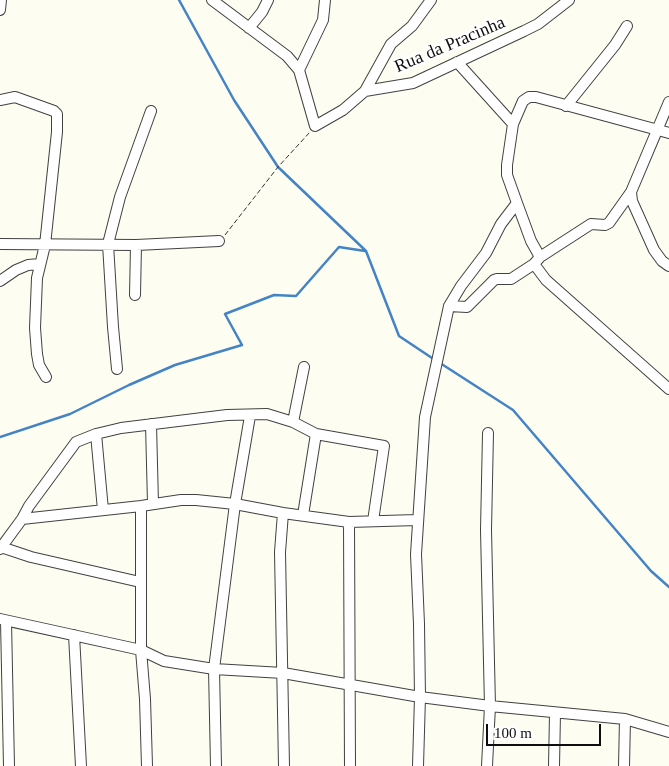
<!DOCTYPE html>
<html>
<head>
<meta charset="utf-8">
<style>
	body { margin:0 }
	#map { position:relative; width:669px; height:766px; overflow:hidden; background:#fefdf1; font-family:Georgia,serif }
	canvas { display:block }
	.scale { position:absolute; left:486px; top:724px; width:115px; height:22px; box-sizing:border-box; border:2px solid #0e0e0e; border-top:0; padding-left:6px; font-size:15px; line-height:18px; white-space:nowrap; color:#0e0e0e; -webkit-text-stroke:4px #fff; paint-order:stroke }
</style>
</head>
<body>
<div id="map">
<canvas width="669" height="766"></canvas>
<div class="scale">100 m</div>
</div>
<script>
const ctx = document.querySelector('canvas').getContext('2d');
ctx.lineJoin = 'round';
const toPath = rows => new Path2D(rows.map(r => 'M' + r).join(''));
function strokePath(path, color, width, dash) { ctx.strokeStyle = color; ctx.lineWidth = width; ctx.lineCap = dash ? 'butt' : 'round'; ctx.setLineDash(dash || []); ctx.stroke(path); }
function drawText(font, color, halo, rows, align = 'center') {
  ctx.font = font + ' Georgia,serif'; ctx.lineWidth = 5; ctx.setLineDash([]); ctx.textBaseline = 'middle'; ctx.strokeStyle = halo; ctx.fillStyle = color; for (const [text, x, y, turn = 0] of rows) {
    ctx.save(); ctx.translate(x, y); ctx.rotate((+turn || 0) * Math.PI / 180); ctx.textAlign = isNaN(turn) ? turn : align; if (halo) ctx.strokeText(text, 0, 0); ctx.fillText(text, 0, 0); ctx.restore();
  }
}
strokePath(toPath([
	[179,0,234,100,278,167,366,251,399,336,435,360],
	[440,363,513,410,651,571,669,587],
	[0,437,70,414,129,385,175,365,242,345,225,314,274,295,296,296,339,247,365,251]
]), '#4383c6', 2.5);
const minor = toPath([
	[212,0,287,56,299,70],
	[325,0,323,20,299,70,315,126,343,110,365,91,413,83,524,31,538,24,569,0],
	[0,10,1,0],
	[249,28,262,12,268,0],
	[457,62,513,124],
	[365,91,391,44,412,26,431,0],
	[0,100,15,97,54,111,57,114,57,132,45,245,37,278,35,328,37,354,39,365,46,377],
	[669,102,631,192,632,201,654,250,662,261,669,266],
	[566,106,615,45,627,26],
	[517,203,531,241,540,257,534,264,546,280,669,389],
	[0,244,136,245,219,241],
	[540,257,591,224,605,225,609,223,631,192],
	[0,281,16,270,28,265,40,264],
	[135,295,136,245],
	[449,306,467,307,494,280,497,279,511,279,534,264],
	[117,369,113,327,108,244,120,197,151,111],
	[293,422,304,367],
	[151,424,153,504],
	[96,434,103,510],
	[141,506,141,650,145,699,147,766],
	[283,513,280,552,284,766],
	[303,515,316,434],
	[22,519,141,506,181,500,196,500,235,504,283,513,349,522,417,520],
	[349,522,350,766],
	[1,547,31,557,140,582],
	[0,549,22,519,29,506,76,442,96,434,121,428,227,415,267,414,293,422,316,434,384,446,373,521],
	[0,619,141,650,164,661,214,669,283,673,420,697,490,706,625,719,669,732],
	[6,621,9,766],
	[74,635,81,766],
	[216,766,214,669,235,504,250,416],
	[418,766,420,697,419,624,416,554,425,417,449,306,461,286,486,253,501,224,517,203,507,175,507,165,513,124,523,101,529,97,536,97,669,133],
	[487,766,490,706,486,530,488,433],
	[554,766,555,713],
	[624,766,625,719]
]);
strokePath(minor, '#414141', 12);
strokePath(toPath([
	[225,235,278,167,310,132]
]), '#303030', 1, [5, 2.5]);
strokePath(minor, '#fff', 10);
drawText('18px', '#0e0e0e', '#fff', [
	["Rua da Pracinha",450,45,-23]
]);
</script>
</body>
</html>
